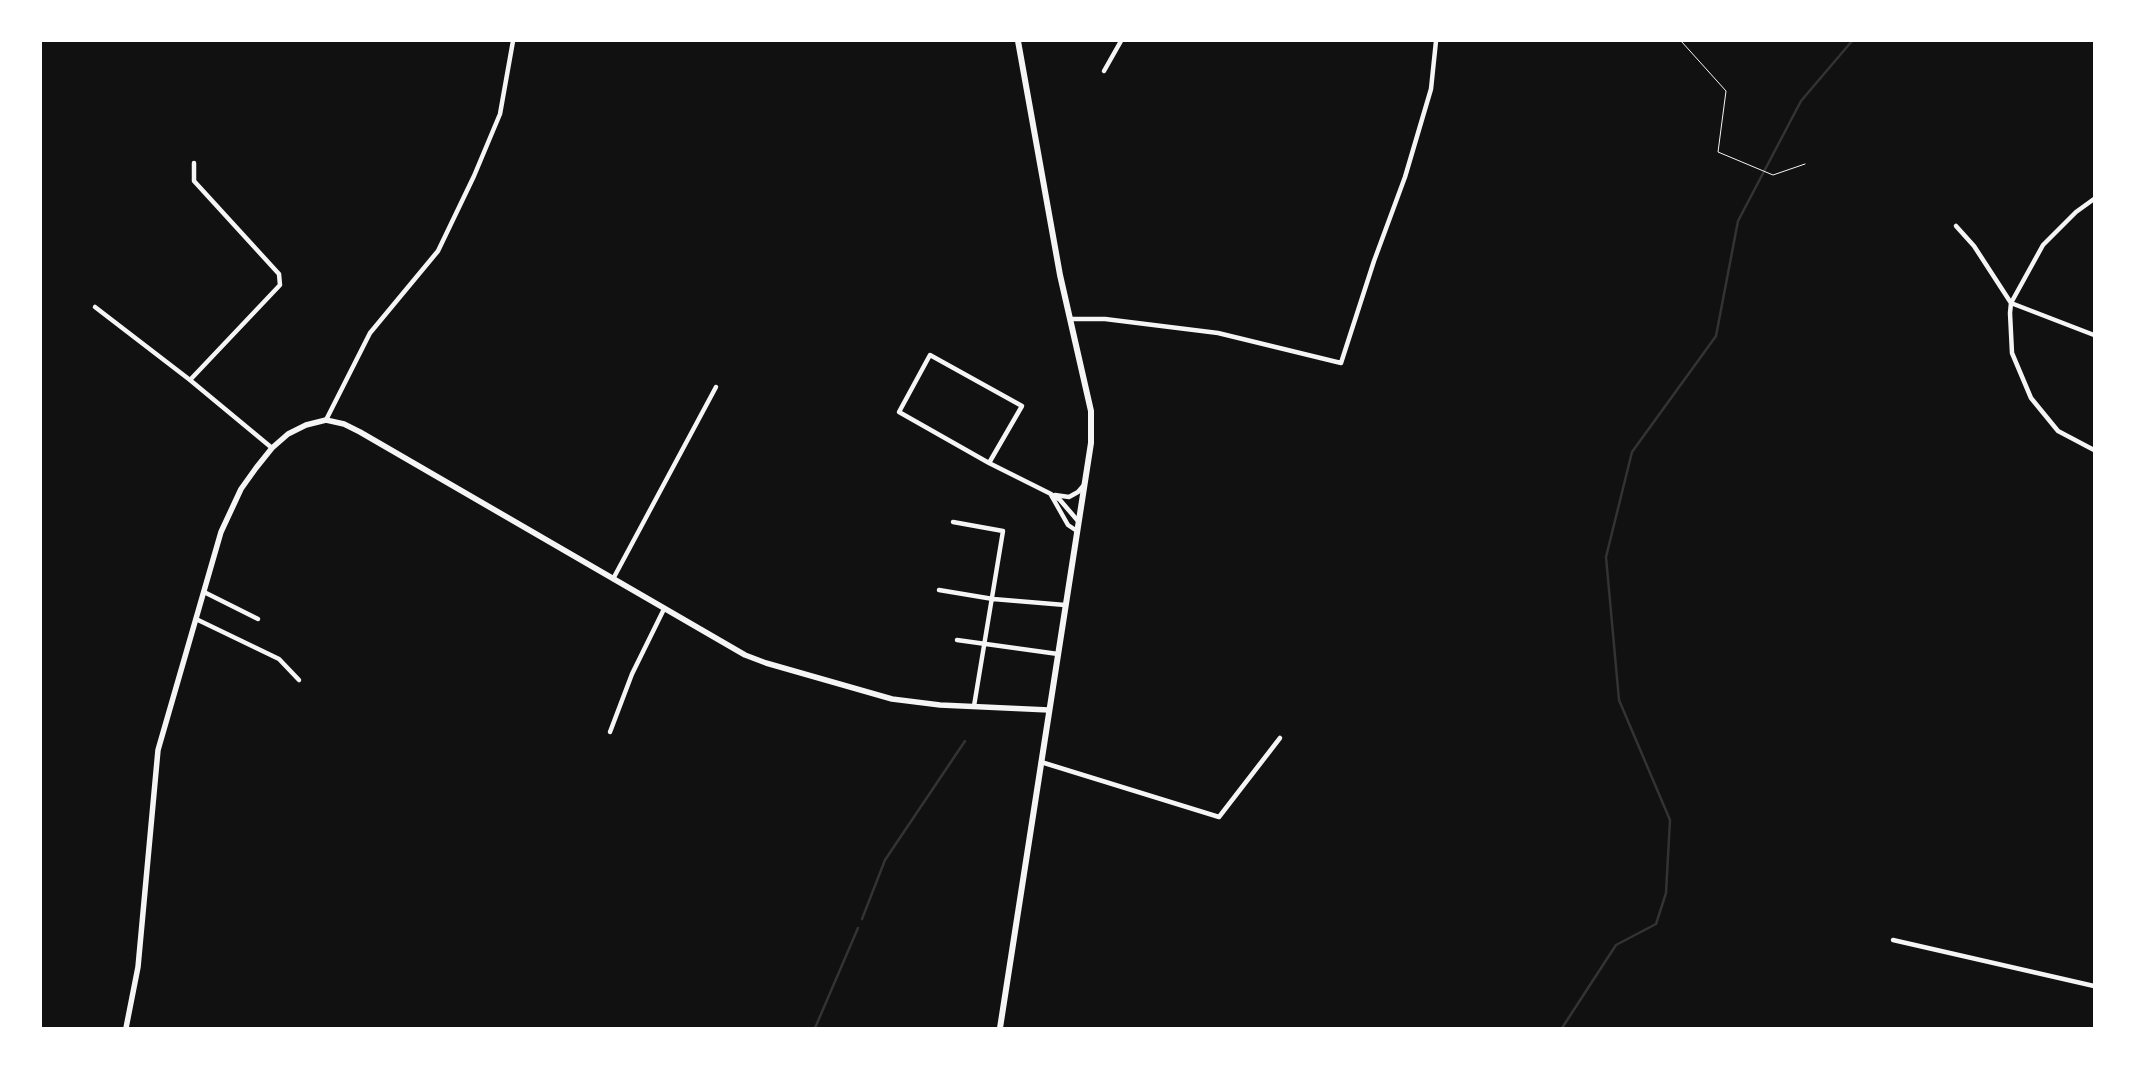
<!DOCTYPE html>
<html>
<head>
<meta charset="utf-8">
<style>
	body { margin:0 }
	#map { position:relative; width:2135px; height:1069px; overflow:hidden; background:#111; font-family:Rubik,sans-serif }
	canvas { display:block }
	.frame { position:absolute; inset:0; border:42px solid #fff; pointer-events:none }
</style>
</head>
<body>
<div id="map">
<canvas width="2135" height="1069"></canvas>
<div class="frame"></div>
</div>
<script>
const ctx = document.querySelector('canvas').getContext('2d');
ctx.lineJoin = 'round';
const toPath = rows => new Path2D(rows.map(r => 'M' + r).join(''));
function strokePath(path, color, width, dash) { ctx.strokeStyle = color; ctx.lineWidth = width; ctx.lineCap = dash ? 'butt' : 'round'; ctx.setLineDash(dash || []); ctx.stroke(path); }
strokePath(toPath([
	[862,919,885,860,965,741],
	[815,1028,858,928],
	[1562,1028,1616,945,1656,924,1666,893,1670,820,1619,700,1606,557,1632,452,1716,336,1738,221,1801,101,1852,41]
]), '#333', 2.5);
strokePath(toPath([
	[1681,41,1726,91,1718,152,1773,175,1805,164]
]), '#f5f5f5', 1);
strokePath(toPath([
	[1104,71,1121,41],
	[2094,199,2076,212,2043,245,2011,303,2010,313,2012,353,2031,398,2058,431,2094,450],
	[1956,226,1974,246,2011,303],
	[2011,303,2094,335],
	[95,307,190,380,272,448],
	[1070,319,1105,319,1218,333,1341,363,1374,261,1405,177,1431,89,1436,41],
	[190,380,280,285,279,274,194,181,194,163],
	[326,420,370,333,438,251,474,176,500,114,513,41],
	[989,463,1022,406,930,355,899,412,989,463,1051,494,1060,500,1078,521],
	[1051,495,1068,525,1077,531],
	[1055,495,1069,497,1078,492,1084,485],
	[953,522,1003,531,974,706],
	[613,579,716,387],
	[939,590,993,599,1065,605],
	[204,592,258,619],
	[196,619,279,659,299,680],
	[957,640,1058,654],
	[610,732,632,674,664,609],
	[1041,762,1219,817,1280,738],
	[1893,940,2094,986]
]), '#f5f5f5', 4.5);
strokePath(toPath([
	[126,1028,138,967,158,750,221,532,241,489,256,468,272,448,288,434,306,425,326,420,344,424,360,432,745,655,766,663,892,699,940,705,1049,710]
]), '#f5f5f5', 5.5);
strokePath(toPath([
	[1000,1028,1091,443,1091,411,1060,275,1018,41]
]), '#f5f5f5', 6);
</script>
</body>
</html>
